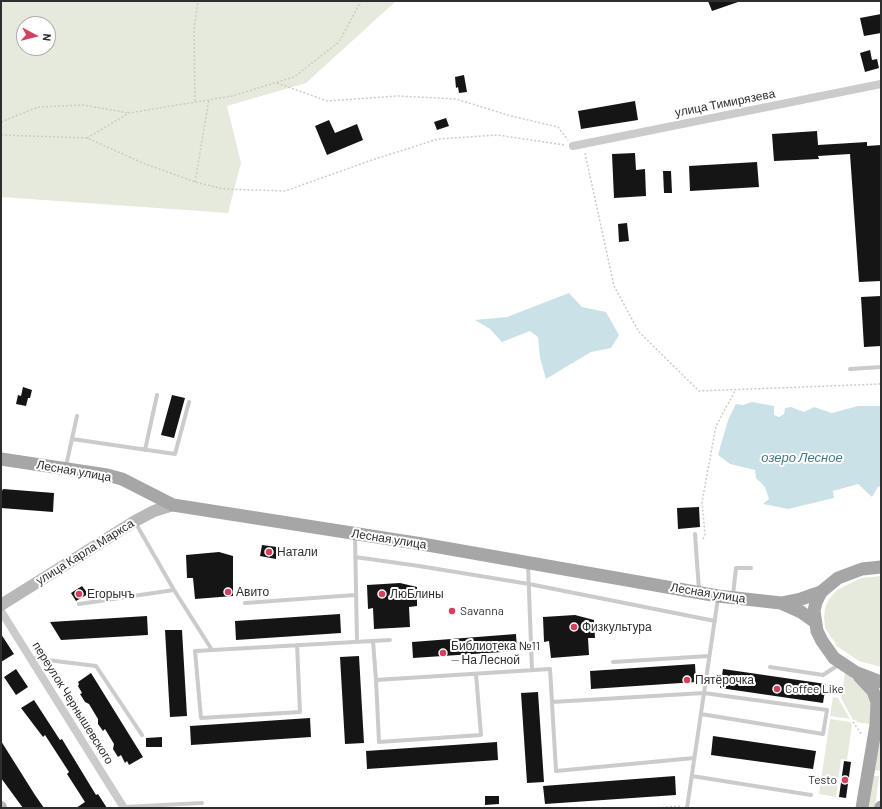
<!DOCTYPE html>
<html>
<head>
<meta charset="utf-8">
<style>
	body { margin:0 }
	#map { position:relative; width:882px; height:809px; overflow:hidden; background:#fff; font-family:Barlow,sans-serif }
	canvas { display:block }
	.frame { position:absolute; inset:0; border:2px solid #2e2e2e; pointer-events:none }
	.north { position:absolute; left:16px; top:16px; width:40px; height:40px; box-sizing:border-box; background:#fff; border:1px solid #ababab; border-radius:50%; rotate:97deg; font-size:11px; font-weight:700; line-height:16px; text-align:center; color:#2e2e2e }
	.north::after { content:''; display:block; margin:auto; width:14px; height:18px; background:#d44160; clip-path:polygon(50% 0,100% 100%,50% 72%,0 100%) }
</style>
</head>
<body>
<div id="map">
<canvas width="882" height="809"></canvas>
<div class="frame"></div>
<div class="north">N</div>
</div>
<script>
const ctx = document.querySelector('canvas').getContext('2d');
ctx.lineJoin = 'round';
function paint(path, color) { ctx.fillStyle = color; ctx.fill(path, 'evenodd'); }
const toPath = rows => new Path2D(rows.map(r => 'M' + r).join(''));
function strokePath(path, color, width, dash) { ctx.strokeStyle = color; ctx.lineWidth = width; ctx.lineCap = dash ? 'butt' : 'round'; ctx.setLineDash(dash || []); ctx.stroke(path); }
function drawText(font, color, halo, rows, align = 'center') {
  ctx.font = font + ' Barlow,sans-serif'; ctx.lineWidth = 4; ctx.setLineDash([]); ctx.textBaseline = 'middle'; ctx.strokeStyle = halo; ctx.fillStyle = color; for (const [text, x, y, turn = 0] of rows) {
    ctx.save(); ctx.translate(x, y); ctx.rotate((+turn || 0) * Math.PI / 180); ctx.textAlign = isNaN(turn) ? turn : align; if (halo) ctx.strokeText(text, 0, 0); ctx.fillText(text, 0, 0); ctx.restore();
  }
}
paint(toPath([
	[1,1,396,1,306,83,227,106,241,163,228,213,1,197],
	[24,24,48,24,48,48,24,48],
	[881,576,881,667,859,661,838,647,825,628,824,617,825,608,829,599,837,590,861,578],
	[845,673,860,683,871,700,870,724,856,722,857,720,853,720,841,698],
	[833,697,838,698,850,719,830,716],
	[830,719,850,722,852,725,847,760,841,759,836,797,819,794],
	[881,728,881,764,880,771,875,770],
	[874,776,879,776,875,808,869,808]
]), '#e6eadd');
paint(toPath([
	[569,293,582,307,606,312,619,335,611,348,591,352,546,379,540,358,538,337,530,331,502,342,490,329,475,320,507,317],
	[752,402,774,406,774,415,779,417,784,414,785,408,791,407,804,412,814,407,832,413,858,406,881,406,881,486,878,487,872,497,858,484,833,491,834,498,788,509,763,504,769,499,765,487,756,478,755,470,730,464,718,455,728,420,736,404,743,405]
]), '#cbe1e8');
paint(toPath([
	[708,1,738,1,738,2,712,11],
	[881,14,881,33,864,36,860,18],
	[870,50,872,60,877,59,879,68,865,72,860,53],
	[464,75,467,92,459,93,458,87,456,88,455,77],
	[635,101,638,120,581,129,578,111],
	[446,118,449,126,437,130,434,122],
	[329,120,335,133,357,124,363,140,327,155,315,126],
	[817,131,818,145,867,142,867,146,881,145,881,281,859,282,850,154,818,156,819,159,774,161,772,134],
	[635,153,636,170,645,169,646,196,614,198,612,154],
	[757,162,759,187,690,191,689,166],
	[663,171,671,171,672,193,664,193],
	[627,223,629,241,619,242,618,224],
	[881,296,881,346,864,347,861,297],
	[23,387,32,390,30,398,28,398,26,406,16,404,18,395,21,396],
	[172,395,185,398,174,438,161,435],
	[3,489,54,493,53,512,1,508,1,493],
	[699,507,700,527,678,529,677,508],
	[262,545,277,547,276,559,260,556],
	[219,552,233,556,233,596,195,599,193,578,187,578,186,555],
	[400,583,417,587,417,606,409,607,410,627,374,629,373,608,368,609,367,585],
	[82,586,88,594,76,601,71,593],
	[340,614,341,633,236,640,235,621],
	[575,615,594,620,595,638,588,638,589,655,551,658,549,641,544,642,543,617],
	[147,616,148,635,61,640,50,622],
	[165,630,182,630,187,716,170,717],
	[1,634,14,654,1,662],
	[516,634,517,651,413,658,412,642],
	[359,656,364,743,345,744,340,657],
	[695,664,696,682,591,689,590,671],
	[16,669,28,687,16,695,4,677],
	[723,669,826,684,823,703,720,688],
	[91,673,143,757,129,765,127,761,125,763,121,755,118,757,113,749,114,744,105,729,103,731,98,724,98,719,89,704,85,702,80,694,82,693,78,686,79,684,78,682],
	[538,692,544,782,527,783,521,693],
	[34,700,60,740,62,739,96,795,98,794,107,808,76,808,85,802,67,774,69,772,45,735,43,737,21,708],
	[310,718,311,737,191,745,190,726],
	[713,736,816,751,813,769,711,755],
	[162,737,162,747,146,747,146,738],
	[1,741,35,795,44,808,23,808,1,778],
	[497,742,498,760,367,769,366,751],
	[844,761,851,762,846,798,839,797],
	[675,776,676,795,545,804,543,786],
	[485,796,499,796,499,804,485,805]
]), '#151515');
strokePath(toPath([
	[277,83,327,101,398,96,456,99,511,116,558,127,568,140],
	[195,101,194,30,198,1],
	[1,122,38,107,83,105,129,113],
	[1,135,87,138,143,163,195,182,224,189,285,191,372,160,438,139,497,135,565,145],
	[87,138,129,113,232,96,294,77,339,42,361,1],
	[585,153,614,286,639,332,699,391,881,384],
	[195,182,209,99],
	[703,539,705,535,702,502,716,426,735,391],
	[853,722,862,735],
	[654,808,680,806]
]), '#cbcbcb', 1.5, [2, 2]);
strokePath(toPath([
	[850,369,881,367],
	[72,439,175,454,189,402],
	[145,450,157,395],
	[66,466,77,416],
	[135,522,174,590,212,650],
	[695,534,699,590],
	[355,536,357,642],
	[355,557,419,566,529,584,715,621],
	[528,565,532,670],
	[733,595,736,568,751,568],
	[245,603,355,595],
	[79,604,174,590],
	[373,641,376,680,550,669,556,771,694,758],
	[297,645,300,712,201,718,195,651,390,640],
	[31,658,96,666,142,735],
	[613,662,709,656],
	[770,667,823,675,840,664],
	[376,680,379,742,481,735,476,674],
	[552,702,704,693,827,710,823,734,701,714],
	[692,776,811,795],
	[124,807,202,803],
	[687,808,718,598]
]), '#cbcbcb', 4);
strokePath(toPath([
	[573,146,881,84],
	[1,611,124,808]
]), '#cbcbcb', 8);
strokePath(toPath([
	[1,605,135,521,154,511,173,505],
	[1,807,1,808]
]), '#b8b8b8', 12);
strokePath(toPath([
	[1,459,107,475,122,479,173,505,422,544,718,596,781,603,801,599,821,592],
	[881,567,862,569,838,578,821,592,816,602,814,611,817,631,822,641,834,658,855,672,881,682],
	[781,603,801,612,815,622],
	[859,676,873,691,877,702,876,725,862,808],
	[881,808,881,807]
]), '#a6a6a6', 13);
for (const [x, y, r, color] of [
	[269,552,4,"#d44160"],
	[228,592,4,"#d44160"],
	[79,594,4,"#d44160"],
	[382,594,4,"#d44160"],
	[452,611,4,"#d44160"],
	[574,627,4,"#d44160"],
	[443,653,4,"#d44160"],
	[687,680,4,"#d44160"],
	[777,689,4,"#d44160"],
	[845,780,4,"#d44160"]
]) { const dot = new Path2D(); dot.arc(x, y, r, 0, 2 * Math.PI); ctx.fillStyle = color; ctx.fill(dot); strokePath(dot, '#fff', 1.5); }
drawText('12px', '#2e2e2e', '#fff', [
	["улица Тимирязева",725,103,-11],
	["Лесная улица",74,471,10],
	["Лесная улица",389,539,9],
	["улица Карла Маркса",85,552,-32],
	["Лесная улица",708,593,9],
	["переулок Чернышевского",73,703,58]
]);
drawText('12px', '#2e2e2e', '#fff', [
	["Натали",277,552],
	["Авито",236,592],
	["Егорычъ",87,594],
	["ЛюБлины",390,594],
	["Savanna",460,611],
	["Физкультура",582,627],
	["Библиотека №11",451,646],
	["— На Лесной",451,660],
	["Пятёрочка",695,680],
	["Coffee Like",785,689],
	["Testo",837,780,"right"]
], 'left');
drawText('italic 13px', '#478', '#fff', [
	["озеро Лесное",802,458]
]);
</script>
</body>
</html>
